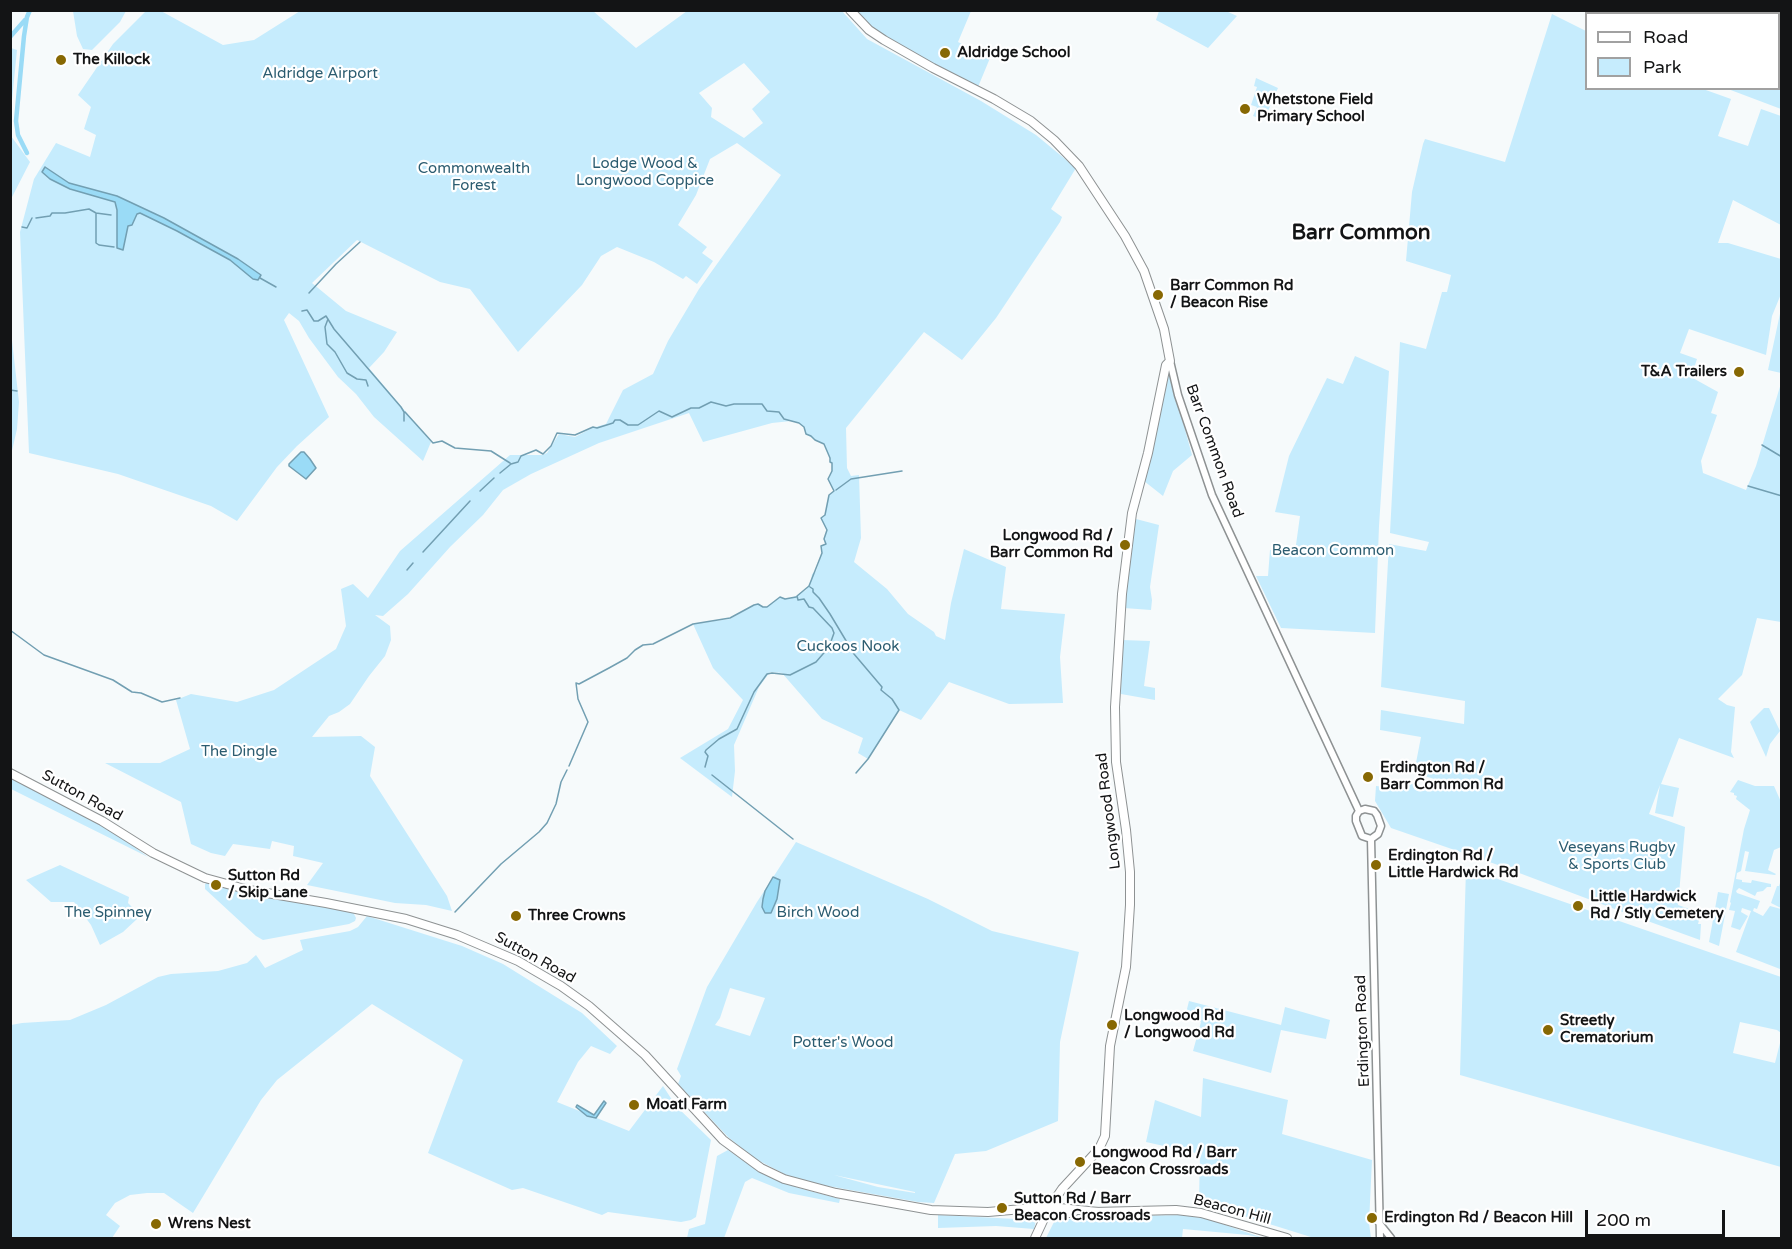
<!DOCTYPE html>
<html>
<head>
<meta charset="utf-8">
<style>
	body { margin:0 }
	#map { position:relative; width:1792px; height:1249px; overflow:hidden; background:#f6fafb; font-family:"Varela Round",sans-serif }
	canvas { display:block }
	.frame { position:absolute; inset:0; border:12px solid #131415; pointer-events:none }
	.legend { position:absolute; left:1585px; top:12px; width:195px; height:78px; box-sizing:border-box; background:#fff; border:2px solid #a1a1a1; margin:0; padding:8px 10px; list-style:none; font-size:18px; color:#131415 }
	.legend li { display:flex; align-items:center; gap:12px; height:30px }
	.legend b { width:30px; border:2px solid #a1a1a1 }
	.scale { position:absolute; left:1585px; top:1210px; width:140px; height:27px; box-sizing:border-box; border:3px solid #131415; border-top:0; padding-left:8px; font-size:18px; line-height:21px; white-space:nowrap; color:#131415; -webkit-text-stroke:4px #fff; paint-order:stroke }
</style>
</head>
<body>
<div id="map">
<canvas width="1792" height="1249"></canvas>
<div class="frame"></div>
<ul class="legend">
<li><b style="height:8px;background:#fff"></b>Road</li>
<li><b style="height:16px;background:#c6ecfd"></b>Park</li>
</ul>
<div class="scale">200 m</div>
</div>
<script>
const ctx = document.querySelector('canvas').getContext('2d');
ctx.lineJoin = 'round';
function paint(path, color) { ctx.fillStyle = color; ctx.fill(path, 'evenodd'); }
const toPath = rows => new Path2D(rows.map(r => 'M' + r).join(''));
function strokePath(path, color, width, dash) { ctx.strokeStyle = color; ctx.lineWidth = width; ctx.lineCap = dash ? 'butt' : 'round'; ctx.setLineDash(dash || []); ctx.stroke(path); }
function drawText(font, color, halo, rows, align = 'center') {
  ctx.font = font + ' "Varela Round",sans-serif'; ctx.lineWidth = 4.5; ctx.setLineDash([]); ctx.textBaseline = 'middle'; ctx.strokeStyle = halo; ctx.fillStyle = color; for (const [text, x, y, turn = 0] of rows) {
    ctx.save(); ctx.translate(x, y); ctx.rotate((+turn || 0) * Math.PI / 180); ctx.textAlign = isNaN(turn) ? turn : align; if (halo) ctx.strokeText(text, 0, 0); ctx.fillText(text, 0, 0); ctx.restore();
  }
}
paint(toPath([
	[1641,10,1781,11,1781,109,1728,89,1778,88,1778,14,1639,13],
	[73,11,73,10,126,11,120,22,92,50,83,49,77,36],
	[146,11,161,11,223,45,254,40,300,11,593,11,636,48,687,11,842,11,867,39,981,101,1036,135,1076,168,1051,209,1062,217,1060,222,996,318,962,360,924,332,846,428,847,468,851,476,859,475,861,538,854,562,887,589,908,614,934,632,936,636,945,640,951,603,964,549,1006,567,1001,609,1065,614,1060,657,1063,703,1009,704,949,682,921,720,899,710,868,759,858,753,863,738,822,719,782,673,770,672,759,687,734,745,735,771,732,797,680,758,728,729,743,700,713,668,693,624,730,619,754,605,758,604,763,607,767,607,780,597,785,599,797,596,800,593,806,590,811,581,812,574,816,571,822,553,821,546,825,544,824,539,827,530,821,518,825,515,829,495,834,491,828,479,832,471,832,464,830,462,830,458,824,444,815,440,806,434,804,427,799,423,791,421,772,423,703,442,689,413,599,443,531,474,503,490,483,515,450,547,408,594,383,616,375,615,390,626,391,640,385,656,369,676,350,704,339,712,329,716,312,737,361,736,375,747,370,776,447,896,452,911,426,905,395,903,307,885,323,863,293,856,294,846,272,841,270,849,233,844,225,856,211,853,191,844,181,802,105,763,160,763,190,749,176,700,191,694,237,702,274,690,336,649,346,626,341,589,353,584,368,598,400,551,510,455,542,455,547,453,559,434,575,437,592,428,606,424,623,390,653,374,668,341,699,289,781,175,737,143,710,159,696,195,678,225,707,247,702,253,713,261,697,284,686,276,683,279,654,262,617,247,601,256,582,285,518,352,470,289,440,282,357,240,312,283,346,311,397,332,384,352,369,368,431,442,423,461,374,417,356,394,338,377,309,338,299,321,289,313,284,320,329,417,297,446,277,467,237,521,211,506,118,474,29,453,20,232,34,179,56,143,90,157,96,135,84,129,91,107,78,95,113,44],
	[744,63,770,92,752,109,763,123,744,138,711,117,712,108,699,93],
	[853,11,971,11,958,42,990,58,978,87,901,47,871,28],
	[1159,11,1226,11,1237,16,1208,48,1156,20],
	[1552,14,1586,31,1586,88,1703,89,1731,99,1718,136,1748,146,1761,109,1781,116,1781,225,1733,200,1718,243,1728,243,1781,259,1781,294,1772,316,1766,355,1689,329,1680,353,1697,359,1691,377,1718,392,1711,413,1717,415,1701,461,1703,473,1746,490,1756,466,1782,380,1781,622,1757,618,1742,675,1718,699,1727,705,1735,707,1731,752,1734,758,1679,738,1661,784,1679,788,1673,817,1655,813,1660,785,1649,814,1685,827,1678,905,1701,913,1698,924,1701,924,1700,940,1642,919,1640,912,1634,910,1632,913,1628,914,1498,865,1391,828,1375,801,1376,786,1407,789,1409,783,1436,789,1438,780,1414,773,1421,737,1380,730,1381,710,1464,724,1465,701,1381,687,1389,544,1426,551,1429,542,1390,533,1400,342,1426,349,1442,292,1447,292,1451,275,1406,261,1412,192,1423,144,1425,139,1505,162],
	[11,48,17,50,11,110,11,136,30,162,11,199,11,208],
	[1256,78,1278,88,1264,120,1253,116,1257,107,1251,105,1257,87,1254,86],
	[1781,309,1781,373,1768,370],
	[10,323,19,402,17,429,11,455],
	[1355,356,1389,371,1379,526,1375,633,1281,628,1256,576,1268,576,1270,550,1295,552,1300,516,1275,512,1289,456,1327,378,1343,384],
	[1167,374,1170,375,1192,455,1173,471,1163,496,1144,481,1150,457,1152,454,1151,451],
	[1136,519,1159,525,1150,587,1152,600,1151,610,1124,608,1132,535],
	[1122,640,1150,641,1144,686,1155,688,1155,700,1121,694],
	[1764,708,1769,708,1780,731,1770,744,1766,757,1750,722],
	[10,775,100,822,148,857,11,789],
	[1738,780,1755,786,1774,786,1781,802,1781,847,1774,850,1768,870,1776,874,1775,875,1745,871,1749,852,1745,851,1741,871,1737,873,1736,879,1742,880,1742,882,1751,883,1752,880,1771,884,1771,887,1767,887,1763,891,1757,892,1755,896,1739,888,1736,891,1737,893,1760,901,1757,909,1754,908,1753,911,1763,916,1770,906,1781,909,1780,969,1736,952,1751,911,1742,908,1741,912,1748,916,1740,930,1731,927,1735,911,1729,910,1731,903,1730,902,1744,829,1750,810,1736,799,1737,796,1734,795,1734,793,1730,792],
	[796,842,928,899,992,931,1079,952,1060,1042,1058,1121,986,1151,955,1154,934,1203,918,1202,822,1185,790,1177,754,1158,728,1137,678,1084,681,1076,677,1069,707,987,757,902],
	[730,988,765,998,750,1036,715,1025,720,1018],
	[834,1175,915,1192,915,1193,878,1187],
	[60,865,129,897,128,903,133,908,137,919,123,932,100,945,91,925,74,902,51,902,26,880],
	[1466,868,1781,977,1781,1033,1777,1030,1740,1022,1733,1053,1775,1063,1781,1039,1781,1167,1460,1075],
	[1781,880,1782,908,1781,908,1771,903,1777,886,1779,886],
	[208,882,352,910,356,918,355,921,349,924,263,940,256,936,205,889,205,884],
	[1718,892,1729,894,1719,946,1709,942],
	[367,916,462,946,503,964,582,1013,617,1046,610,1054,591,1046,578,1062,557,1102,629,1131,663,1086,676,1106,711,1140,696,1217,691,1220,681,1222,608,1212,602,1215,523,1188,512,1190,428,1153,463,1060,372,1004,277,1080,261,1100,193,1213,164,1193,147,1193,130,1195,115,1203,106,1215,120,1226,112,1238,11,1238,11,1025,22,1023,70,1020,106,1005,158,977,171,974,218,971,247,963,256,955,265,968,303,950,300,940,350,931,358,927],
	[1189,1001,1281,1025,1285,1007,1330,1020,1326,1039,1281,1030,1271,1073,1193,1051,1201,1022,1185,1017],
	[1203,1078,1288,1100,1282,1134,1372,1160,1369,1223,1371,1238,1314,1238,1199,1202,1200,1154,1146,1142,1155,1100,1201,1117],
	[728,1150,761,1173,799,1188,840,1199,839,1203,789,1193,752,1178,745,1182,724,1238,687,1238,689,1229,705,1224,717,1156],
	[938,1215,1036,1220,1034,1229,996,1226,938,1228],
	[1184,1215,1208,1219,1263,1238,1248,1235,1183,1229,1182,1238,1046,1238,1055,1220,1120,1216]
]), '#c6ecfd');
const water = toPath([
	[45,167,69,183,117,196,164,218,238,259,261,275,258,280,253,279,230,260,177,231,140,213,137,214,132,225,128,226,123,250,117,248,117,210,115,202,70,189,50,179,42,172,45,167],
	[301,452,304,452,310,459,316,468,306,479,289,466,289,464,301,452],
	[773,877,780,880,777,899,771,913,765,913,762,907,763,899,765,891,773,877],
	[604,1101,606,1103,596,1118,587,1116,576,1107,577,1105,594,1115,604,1101]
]);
paint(water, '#9adbf6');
strokePath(water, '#729fb2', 1.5);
strokePath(toPath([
	[96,213,96,243,99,245,114,247],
	[36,218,50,216,52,213,65,213,89,209,96,213,111,215],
	[22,227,27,228,32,218],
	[260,278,276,287],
	[309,293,336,264,360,242],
	[302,311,307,310,314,321,318,321,326,316,334,329,401,407,404,412,404,421],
	[328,319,325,327,327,344,335,352,347,373,357,379,366,380,368,386],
	[10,390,17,391],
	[405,412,433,443,442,441,455,448,491,451,510,463],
	[1762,445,1782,457],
	[500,473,511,464,518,462,521,456,536,450,543,454,551,446,557,433,575,435,593,427,597,428,613,423,615,420,620,420,628,425,638,425,659,411,672,417,691,408,699,408,711,402,726,406,734,404,762,404,767,411,779,412,784,419,799,423,804,427,806,434,811,436,815,440,824,444,830,458,830,462,832,463,832,471,828,479,834,491,829,495,825,515,821,518,827,530,824,539,826,544,821,546,822,553,809,586,797,596,798,600,804,599,809,607,813,608,832,628,834,633,829,647,816,662,790,675,772,673,767,674,754,692,737,729,719,739,706,750,705,752,708,756,705,767],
	[1748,486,1782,496],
	[836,490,851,479,902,471],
	[480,491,494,478],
	[423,552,470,501],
	[407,570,413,563],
	[810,587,813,589,813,592,819,598,830,614,854,654,882,687,881,690,892,699,899,710,868,759,856,773],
	[10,630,44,655,113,680,132,692,141,693,162,702,180,698],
	[569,766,588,722,578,699,576,683,579,684,609,668,627,658,635,650,643,645,653,644,693,624,730,618,754,605,758,604,763,607,767,607,780,597,785,599,796,597],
	[712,775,793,839],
	[455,912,501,864,539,832,547,823,556,804,561,782,567,770]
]), '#729fb2', 1.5);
strokePath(toPath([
	[10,37,25,20],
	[27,153,18,135,16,121,24,36,27,17,30,10]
]), '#9adbf6', 4.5);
const minor = toPath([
	[1170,361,1178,395,1212,495,1359,811],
	[1365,809,1374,811,1377,815,1381,826,1378,834,1371,839,1362,836,1356,821,1356,816,1359,811,1365,809],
	[1371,839,1380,1238],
	[1379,1223,1391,1238]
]);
const major = toPath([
	[850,10,869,30,884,40,933,68,994,99,1031,121,1054,140,1079,166,1125,236,1144,271,1164,329,1170,361,1166,365,1148,453,1132,513,1122,594,1115,707,1116,762,1126,830,1130,872,1130,905,1126,967,1110,1046,1105,1136,1099,1149,1062,1189,1049,1208,1035,1238],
	[10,773,102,821,153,853,205,878,249,890,326,903,406,919,457,935,518,961,561,986,589,1006,645,1055,723,1140,761,1168,784,1179,836,1193,931,1210,988,1212,1034,1208,1060,1208,1098,1212],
	[1094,1212,1176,1210,1201,1213,1287,1238],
	[1043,1213,1073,1213]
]);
strokePath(minor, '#8e9293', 9);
strokePath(major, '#8e9293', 10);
strokePath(minor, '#fff', 6);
strokePath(major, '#fff', 8);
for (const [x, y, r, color] of [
	[945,53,6,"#876803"],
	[61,60,6,"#876803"],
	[1245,109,6,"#876803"],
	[1158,295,6,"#876803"],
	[1739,372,6,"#876803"],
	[1125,545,6,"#876803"],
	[1368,777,6,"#876803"],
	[1376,865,6,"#876803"],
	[216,885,6,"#876803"],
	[1578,906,6,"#876803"],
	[516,916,6,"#876803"],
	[1112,1025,6,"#876803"],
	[1548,1030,6,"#876803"],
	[634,1105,6,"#876803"],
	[1080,1162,6,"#876803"],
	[1002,1208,6,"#876803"],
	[1372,1218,6,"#876803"],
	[156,1224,6,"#876803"]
]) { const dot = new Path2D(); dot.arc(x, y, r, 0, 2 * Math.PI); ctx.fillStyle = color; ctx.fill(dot); strokePath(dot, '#fff', 2); }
drawText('bold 15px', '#131415', '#fff', [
	["Aldridge School",957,53],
	["The Killock",73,60],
	["Whetstone Field",1257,100],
	["Primary School",1257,117],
	["Barr Common Rd",1170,286],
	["/ Beacon Rise",1170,303],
	["T&A Trailers",1727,372,"right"],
	["Longwood Rd /",1113,536,"right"],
	["Barr Common Rd",1113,553,"right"],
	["Erdington Rd /",1380,768],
	["Barr Common Rd",1380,785],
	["Erdington Rd /",1388,856],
	["Little Hardwick Rd",1388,873],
	["Sutton Rd",228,876],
	["/ Skip Lane",228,893],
	["Little Hardwick",1590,897],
	["Rd / Stly Cemetery",1590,914],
	["Three Crowns",528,916],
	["Longwood Rd",1124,1016],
	["/ Longwood Rd",1124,1033],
	["Streetly",1560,1021],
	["Crematorium",1560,1038],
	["Moatl Farm",646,1105],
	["Longwood Rd / Barr",1092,1153],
	["Beacon Crossroads",1092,1170],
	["Sutton Rd / Barr",1014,1199],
	["Beacon Crossroads",1014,1216],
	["Erdington Rd / Beacon Hill",1384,1218],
	["Wrens Nest",168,1224]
], 'left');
drawText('15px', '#2b5c70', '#fff', [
	["Aldridge Airport",320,74],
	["Lodge Wood &",645,164],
	["Longwood Coppice",645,181],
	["Commonwealth",474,169],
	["Forest",474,186],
	["Beacon Common",1333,551],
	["Cuckoos Nook",848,647],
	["The Dingle",239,752],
	["Veseyans Rugby",1617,848],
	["& Sports Club",1617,865],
	["The Spinney",108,913],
	["Birch Wood",818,913],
	["Potter's Wood",843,1043]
]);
drawText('15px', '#131415', '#fff', [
	["Barr Common Road",1214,451,70],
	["Sutton Road",82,796,29],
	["Longwood Road",1109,811,-97],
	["Sutton Road",535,958,29],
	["Erdington Road",1363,1031,-92],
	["Beacon Hill",1232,1210,15]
]);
drawText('bold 21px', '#131415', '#fff', [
	["Barr Common",1361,233]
]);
</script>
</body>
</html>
